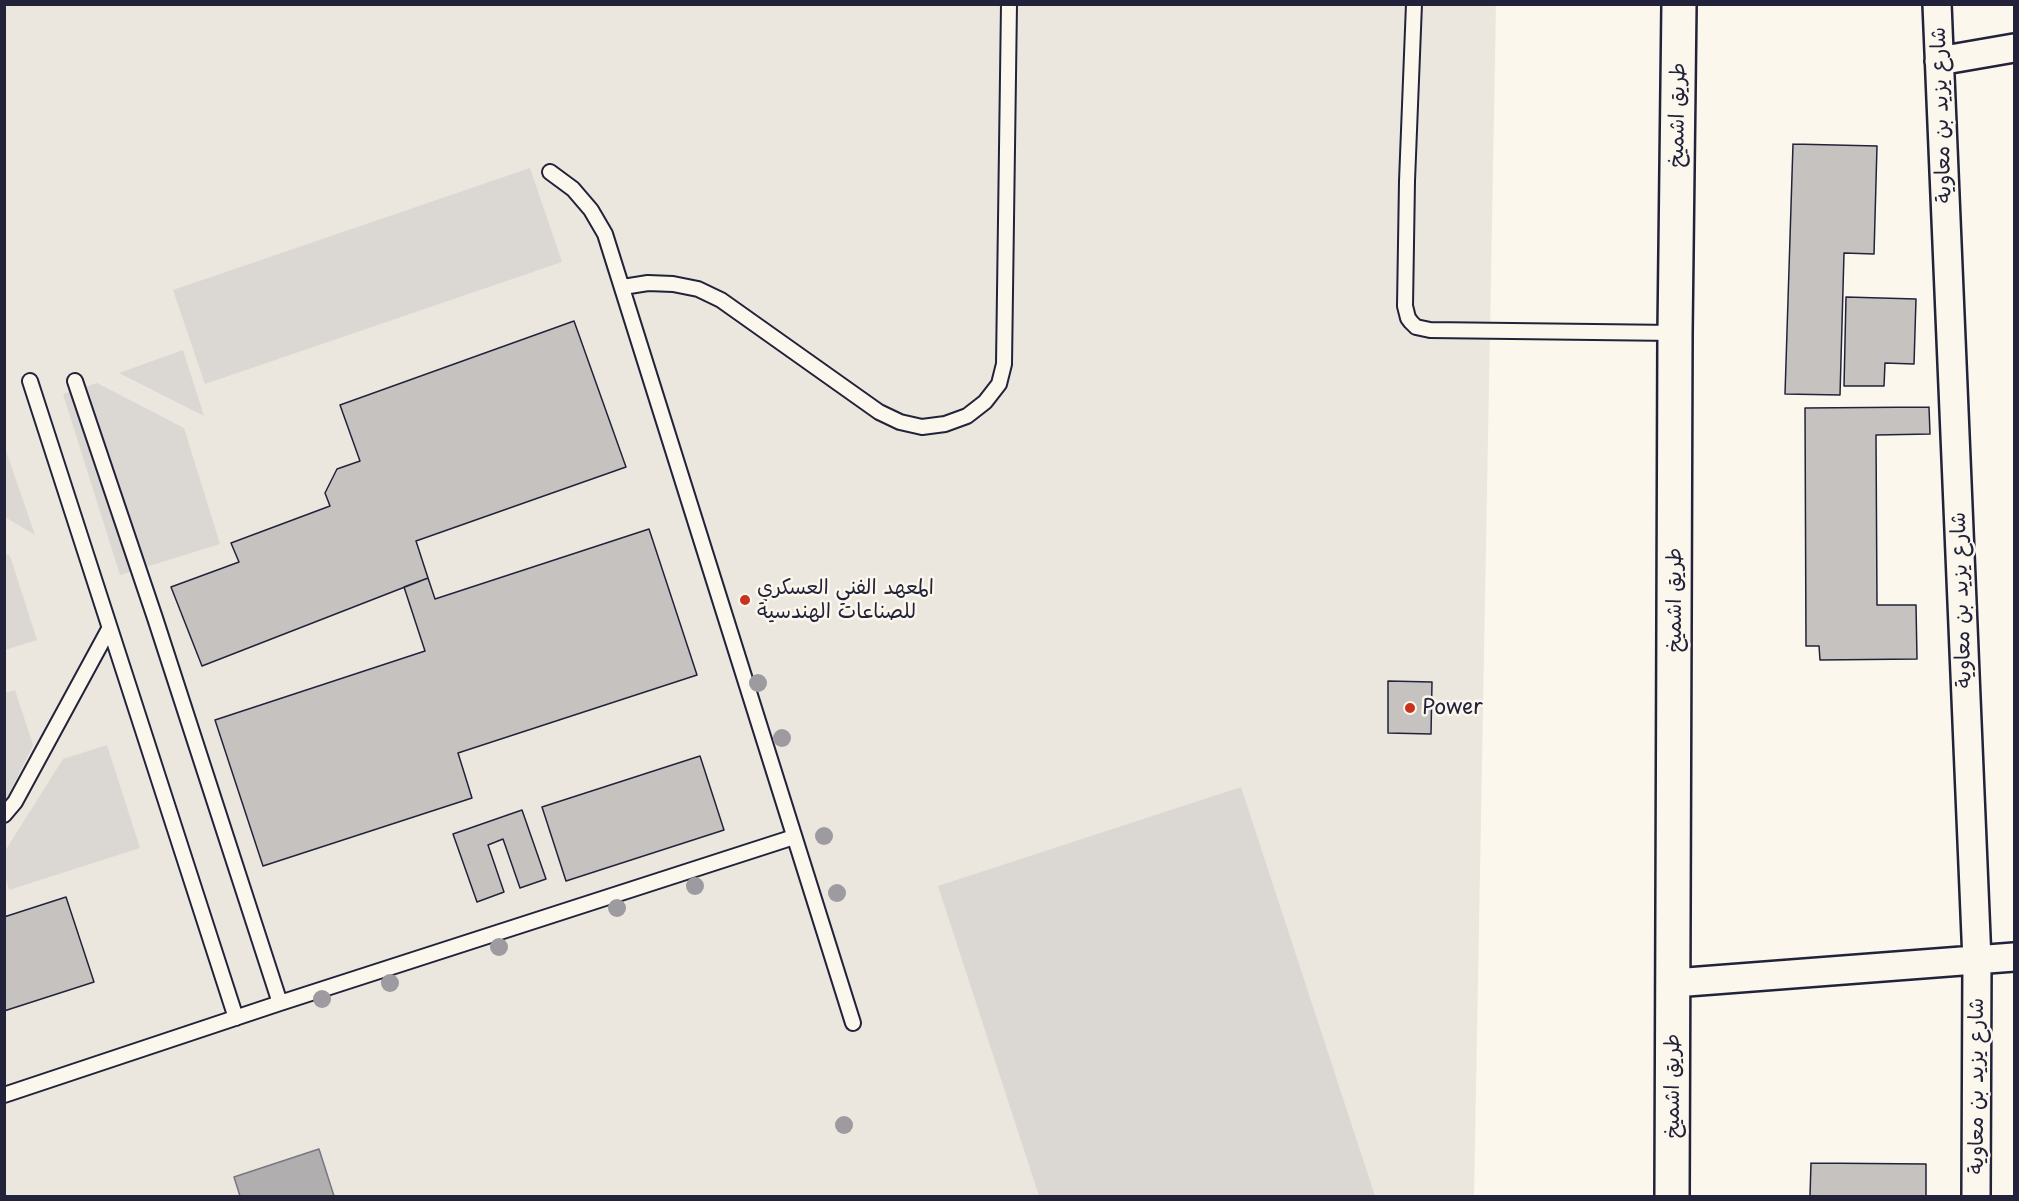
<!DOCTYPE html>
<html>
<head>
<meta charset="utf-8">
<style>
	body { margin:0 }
	#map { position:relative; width:2019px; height:1201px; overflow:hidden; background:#fbf7ec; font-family:"Playpen Sans",sans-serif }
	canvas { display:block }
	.frame { position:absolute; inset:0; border:6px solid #22223b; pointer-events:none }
</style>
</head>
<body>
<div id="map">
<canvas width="2019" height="1201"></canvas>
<div class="frame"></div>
</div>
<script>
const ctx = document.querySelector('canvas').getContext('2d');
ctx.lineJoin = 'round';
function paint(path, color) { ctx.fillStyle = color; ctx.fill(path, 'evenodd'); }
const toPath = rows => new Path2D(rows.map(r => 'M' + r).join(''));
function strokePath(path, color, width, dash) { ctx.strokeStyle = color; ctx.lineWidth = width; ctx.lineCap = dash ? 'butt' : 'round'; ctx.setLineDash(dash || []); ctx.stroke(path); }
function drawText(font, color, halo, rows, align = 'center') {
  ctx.font = font + ' "Playpen Sans","Playpen Sans Arabic",sans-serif'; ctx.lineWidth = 5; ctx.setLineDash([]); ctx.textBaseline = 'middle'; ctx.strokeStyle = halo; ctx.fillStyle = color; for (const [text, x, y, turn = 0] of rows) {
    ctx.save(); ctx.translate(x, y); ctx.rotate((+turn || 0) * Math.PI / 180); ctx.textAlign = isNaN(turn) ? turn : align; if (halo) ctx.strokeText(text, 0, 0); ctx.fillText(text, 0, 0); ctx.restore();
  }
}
paint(toPath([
	[5,5,1496,5,1474,1196,5,1196]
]), '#ebe7df');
paint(toPath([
	[530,168,562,262,205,384,173,290],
	[183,350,204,416,119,373],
	[97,383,184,428,220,544,120,575,63,394],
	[4,448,5,448,35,535,5,517],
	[5,553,10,556,37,640,5,650],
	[15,690,33,745,5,802,5,693],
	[107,745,140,848,9,890,5,875,5,851,63,759],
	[1241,787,1375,1196,1039,1196,938,886]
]), '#dbd8d3');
const water = toPath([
	[319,1149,334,1196,240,1196,234,1177,319,1149]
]);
paint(water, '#b1aeb0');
strokePath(water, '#787681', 1.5);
const building = toPath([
	[1793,144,1877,146,1874,254,1844,253,1840,395,1785,394,1793,144],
	[1846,297,1916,299,1914,364,1885,363,1884,386,1844,386,1846,297],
	[574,321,626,467,416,541,428,578,202,666,171,587,239,562,231,543,330,506,325,493,337,469,360,461,340,405,574,321],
	[1929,407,1930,434,1876,435,1877,605,1916,605,1917,659,1820,660,1819,646,1806,646,1805,408,1929,407],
	[649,529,697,675,458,753,472,798,263,866,215,720,425,651,404,587,428,578,435,599,649,529],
	[1388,681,1432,682,1431,734,1388,733,1388,681],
	[700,756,724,830,566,881,542,807,700,756],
	[522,810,546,879,520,888,503,839,488,845,504,892,477,902,453,834,522,810],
	[66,897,94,982,4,1011,4,917,66,897],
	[1811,1163,1926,1164,1926,1196,1810,1196,1811,1163]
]);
paint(building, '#c6c2c0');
strokePath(building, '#22223b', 1.5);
const service = toPath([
	[1414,4,1407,181,1405,306,1408,318,1411,322,1416,327,1430,330,1675,333],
	[550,172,573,189,591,210,605,234,853,1023],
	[623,287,648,283,673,284,698,289,721,300,879,412,900,422,922,427,945,424,967,416,985,402,999,384,1004,364,1009,4],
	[30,381,236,1018],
	[75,381,155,618,280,1003],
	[4,815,15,802,109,629],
	[4,1095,280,1003,794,837]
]);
const minor = toPath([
	[1937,4,1977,961,1976,1196],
	[1939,61,2014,48],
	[1674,983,2014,957]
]);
const trunk = toPath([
	[1672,1196,1675,333,1679,4]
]);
strokePath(service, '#22223b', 18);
strokePath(minor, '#22223b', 32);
strokePath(trunk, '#22223b', 38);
strokePath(service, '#fbf7ec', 14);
strokePath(minor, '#fbf7ec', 27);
strokePath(trunk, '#fbf7ec', 33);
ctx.fillStyle = '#9d9ba0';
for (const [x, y] of [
	[758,683],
	[782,738],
	[824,836],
	[695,886],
	[837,893],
	[617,908],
	[499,947],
	[390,983],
	[322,999],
	[844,1125]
]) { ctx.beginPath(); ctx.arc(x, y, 9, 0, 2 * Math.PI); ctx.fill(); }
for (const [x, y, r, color] of [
	[745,600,6,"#c8321e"],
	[1410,708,6,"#c8321e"]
]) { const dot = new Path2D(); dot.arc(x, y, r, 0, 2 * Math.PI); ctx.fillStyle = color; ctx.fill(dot); strokePath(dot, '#fbf7ec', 2); }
drawText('21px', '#22223b', '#fbf7ec', [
	["طريق اشميخ",1678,115,-89],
	["شارع يزيد بن معاوية",1942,115,-92],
	["طريق اشميخ",1675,600,-90],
	["شارع يزيد بن معاوية",1962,600,-92],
	["طريق اشميخ",1673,1086,-90],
	["شارع يزيد بن معاوية",1977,1086,-90]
]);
drawText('21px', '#22223b', '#fbf7ec', [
	["المعهد الفني العسكري",757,588],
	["للصناعات الهندسية",757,612],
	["Power",1422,708]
], 'left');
</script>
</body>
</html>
